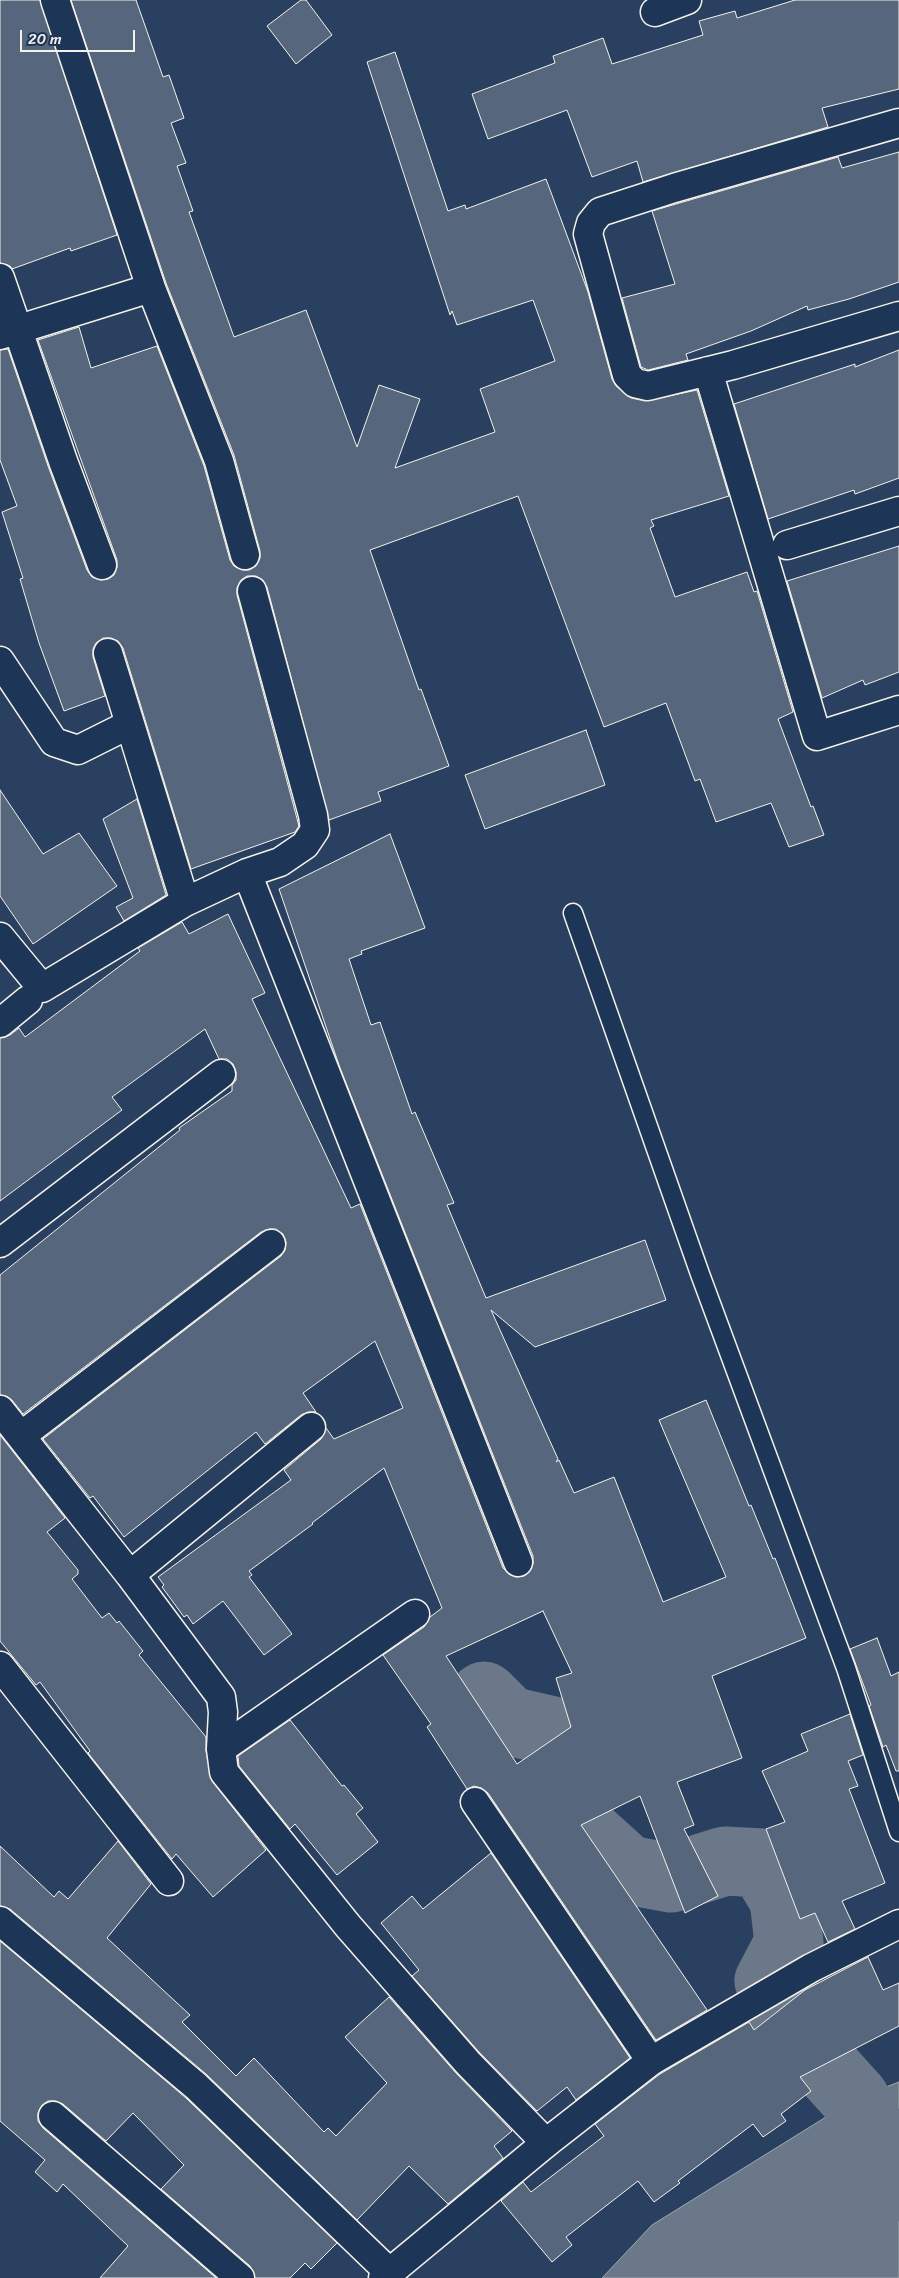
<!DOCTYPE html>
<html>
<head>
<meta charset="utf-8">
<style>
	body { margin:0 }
	#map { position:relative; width:899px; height:2278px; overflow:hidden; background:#2a4060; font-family:Sriracha,sans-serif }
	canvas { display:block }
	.scale { position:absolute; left:20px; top:30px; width:115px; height:22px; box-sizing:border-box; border:2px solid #f4f1e8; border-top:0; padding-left:6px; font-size:15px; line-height:18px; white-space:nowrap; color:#f4f1e8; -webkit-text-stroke:4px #1d3557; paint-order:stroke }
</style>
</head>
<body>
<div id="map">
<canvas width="899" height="2278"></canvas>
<div class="scale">20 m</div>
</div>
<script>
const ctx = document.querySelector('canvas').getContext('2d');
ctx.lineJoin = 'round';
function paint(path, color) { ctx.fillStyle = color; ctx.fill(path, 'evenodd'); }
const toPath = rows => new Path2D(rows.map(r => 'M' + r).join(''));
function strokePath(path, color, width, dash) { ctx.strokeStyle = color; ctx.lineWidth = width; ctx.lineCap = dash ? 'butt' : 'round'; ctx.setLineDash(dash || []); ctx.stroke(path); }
const water = toPath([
	[899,2082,899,2278,602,2278,652,2225,855,2099,899,2082]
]);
paint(water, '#6a788a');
strokePath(water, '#a1a8b0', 1);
strokePath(toPath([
	[484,1696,509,1721,557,1732,564,1749,557,1776,575,1822,628,1870,671,1878,725,1861,762,1863,784,1899,789,1943,769,1981,784,2020,855,2099,899,2187]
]), '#6a788a', 69);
const building = toPath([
	[0,0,40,0,117,235,71,251,70,248,12,269,10,266,0,263,0,0],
	[71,0,136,0,163,77,169,75,184,118,171,123,186,163,177,166,193,211,189,212,234,337,306,310,357,447,379,385,420,399,395,468,495,432,480,389,555,361,533,300,457,325,452,311,450,315,367,62,395,52,448,211,465,205,466,209,546,179,588,292,612,379,616,386,631,398,645,401,697,390,729,496,651,520,654,526,650,528,675,597,747,572,754,592,757,591,793,712,778,719,811,807,813,806,824,835,789,847,771,803,716,822,700,779,695,781,666,703,604,727,518,496,370,550,419,690,421,689,449,766,378,792,381,801,329,820,267,587,263,580,256,576,247,576,241,580,237,588,237,595,299,826,295,832,191,869,123,648,118,641,111,638,103,638,96,643,93,649,93,657,105,696,64,711,39,643,20,579,23,578,2,512,17,506,0,460,0,350,8,349,48,466,87,570,92,577,100,580,108,579,114,575,117,567,117,560,38,340,79,327,91,368,157,346,204,466,230,560,234,566,242,570,249,570,256,566,260,558,260,551,234,455,166,283,71,0],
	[301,0,306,0,332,35,296,64,267,26,301,0],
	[795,0,899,0,899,89,822,108,828,127,643,182,637,161,592,177,567,110,488,139,472,94,555,63,553,56,603,38,612,64,703,35,699,21,735,11,737,18,795,0],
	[899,152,899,282,849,299,808,310,807,306,751,331,686,354,688,360,648,370,641,367,622,298,675,284,652,211,838,157,842,168,899,152],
	[899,350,899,478,855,494,854,490,768,519,734,404,855,364,855,367,899,350],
	[899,546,899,672,865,685,863,680,822,698,787,581,899,546],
	[586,730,605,785,485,829,465,775,586,730],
	[0,790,43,854,79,833,117,886,33,944,0,896,0,790],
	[137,799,166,895,124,921,116,907,133,898,103,819,137,799],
	[390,834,425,928,361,951,362,954,349,959,371,1025,380,1022,412,1114,415,1112,454,1203,447,1205,486,1298,645,1240,666,1300,535,1347,491,1310,558,1459,556,1462,559,1460,574,1493,614,1477,663,1602,726,1577,659,1420,706,1400,749,1506,751,1505,773,1559,775,1558,806,1638,712,1676,742,1758,677,1782,694,1825,684,1829,718,1896,685,1913,640,1796,581,1825,707,2010,656,2040,488,1793,481,1788,474,1786,467,1789,427,1727,431,1724,383,1655,424,1627,430,1617,442,1608,384,1468,312,1523,313,1524,249,1571,252,1575,249,1577,292,1634,264,1655,223,1601,193,1624,187,1615,184,1617,162,1587,164,1585,158,1577,291,1480,284,1470,321,1439,326,1428,334,1439,403,1408,375,1341,303,1393,316,1412,308,1412,301,1415,265,1444,256,1432,124,1537,93,1496,90,1498,43,1439,281,1256,285,1250,286,1242,283,1234,276,1229,269,1229,261,1232,23,1414,12,1400,6,1396,0,1395,0,1275,180,1130,179,1128,232,1091,232,1085,236,1080,236,1072,233,1064,227,1059,219,1059,205,1029,112,1097,122,1110,0,1201,0,1038,10,1035,19,1028,25,1037,140,951,138,948,182,922,189,934,228,914,265,993,252,999,351,1208,360,1204,503,1568,509,1574,516,1577,524,1576,530,1571,533,1564,533,1556,340,1068,279,889,390,834],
	[543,1611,572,1673,556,1678,571,1727,517,1764,446,1656,543,1611],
	[0,1435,65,1518,47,1532,78,1570,78,1574,72,1579,102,1618,109,1613,117,1623,119,1621,143,1651,139,1655,206,1737,206,1751,212,1781,266,1850,213,1897,176,1854,172,1859,88,1753,90,1751,40,1682,36,1685,0,1641,0,1435],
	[877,1638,891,1676,899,1672,899,1771,896,1771,886,1745,883,1747,869,1706,871,1705,850,1649,877,1638],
	[850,1714,863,1755,848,1761,858,1786,849,1789,885,1883,842,1901,855,1929,828,1942,815,1913,800,1919,766,1829,785,1822,762,1771,808,1751,801,1734,850,1714],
	[290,1720,342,1786,344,1785,363,1808,356,1814,378,1842,337,1875,295,1824,290,1829,239,1766,238,1756,290,1720],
	[118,1841,151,1884,107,1938,190,2015,182,2022,236,2076,254,2058,324,2132,328,2128,336,2136,387,2083,345,2037,389,1997,456,2073,512,2131,494,2146,503,2158,448,2204,409,2166,357,2220,206,2074,10,1909,0,1906,0,1846,54,1897,59,1891,68,1899,118,1841],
	[491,1853,630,2058,576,2100,567,2087,537,2111,479,2052,412,1976,419,1970,381,1923,412,1896,423,1909,491,1853],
	[0,1941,186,2098,337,2243,311,2269,305,2263,290,2278,255,2278,250,2266,161,2189,184,2165,133,2113,106,2141,63,2104,56,2101,48,2101,42,2105,38,2113,38,2121,43,2128,216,2278,100,2278,128,2246,63,2184,57,2192,35,2172,45,2160,0,2121,0,1941],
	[868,1957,883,1990,899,1983,899,2026,800,2077,811,2091,781,2114,786,2121,763,2137,753,2124,678,2181,680,2183,654,2202,638,2181,566,2237,572,2245,552,2262,501,2201,523,2182,531,2192,604,2136,595,2124,660,2074,749,2022,754,2030,805,1990,868,1957]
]);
paint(building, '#56677d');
strokePath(building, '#f4f1e8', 1);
const lane = toPath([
	[573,913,700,1274,846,1668,899,1832]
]);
const street = toPath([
	[55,0,151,288,219,461,245,555],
	[655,12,687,0],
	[899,123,674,188,600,212,591,223,588,234,627,375,635,383,648,386,733,365,899,316],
	[0,278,63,461,102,565],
	[0,335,151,288],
	[708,371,817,736,899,710],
	[787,545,899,511],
	[108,653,185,902],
	[0,661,54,742,78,750,130,724],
	[247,873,518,1562],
	[0,937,42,988,185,902,247,873,280,862,305,845,315,830,313,815,252,591],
	[0,1023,28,1000],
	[0,1243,221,1074],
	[0,1410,130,1575,221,1697,223,1712,221,1749,224,1772,348,1926,468,2063,546,2143],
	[21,1436,271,1244],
	[130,1575,311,1427],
	[0,1666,169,1881],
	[221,1749,415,1614],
	[475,1802,651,2061],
	[0,1921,196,2086,389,2272],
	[53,2116,240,2278]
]);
const secondary = toPath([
	[383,2278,546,2143,651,2061,811,1968,899,1924]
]);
strokePath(lane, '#f4f1e8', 21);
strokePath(street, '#f4f1e8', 31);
strokePath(secondary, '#f4f1e8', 31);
strokePath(lane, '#1d3557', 18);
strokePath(street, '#1d3557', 28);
strokePath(secondary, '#1d3557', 28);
</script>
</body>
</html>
